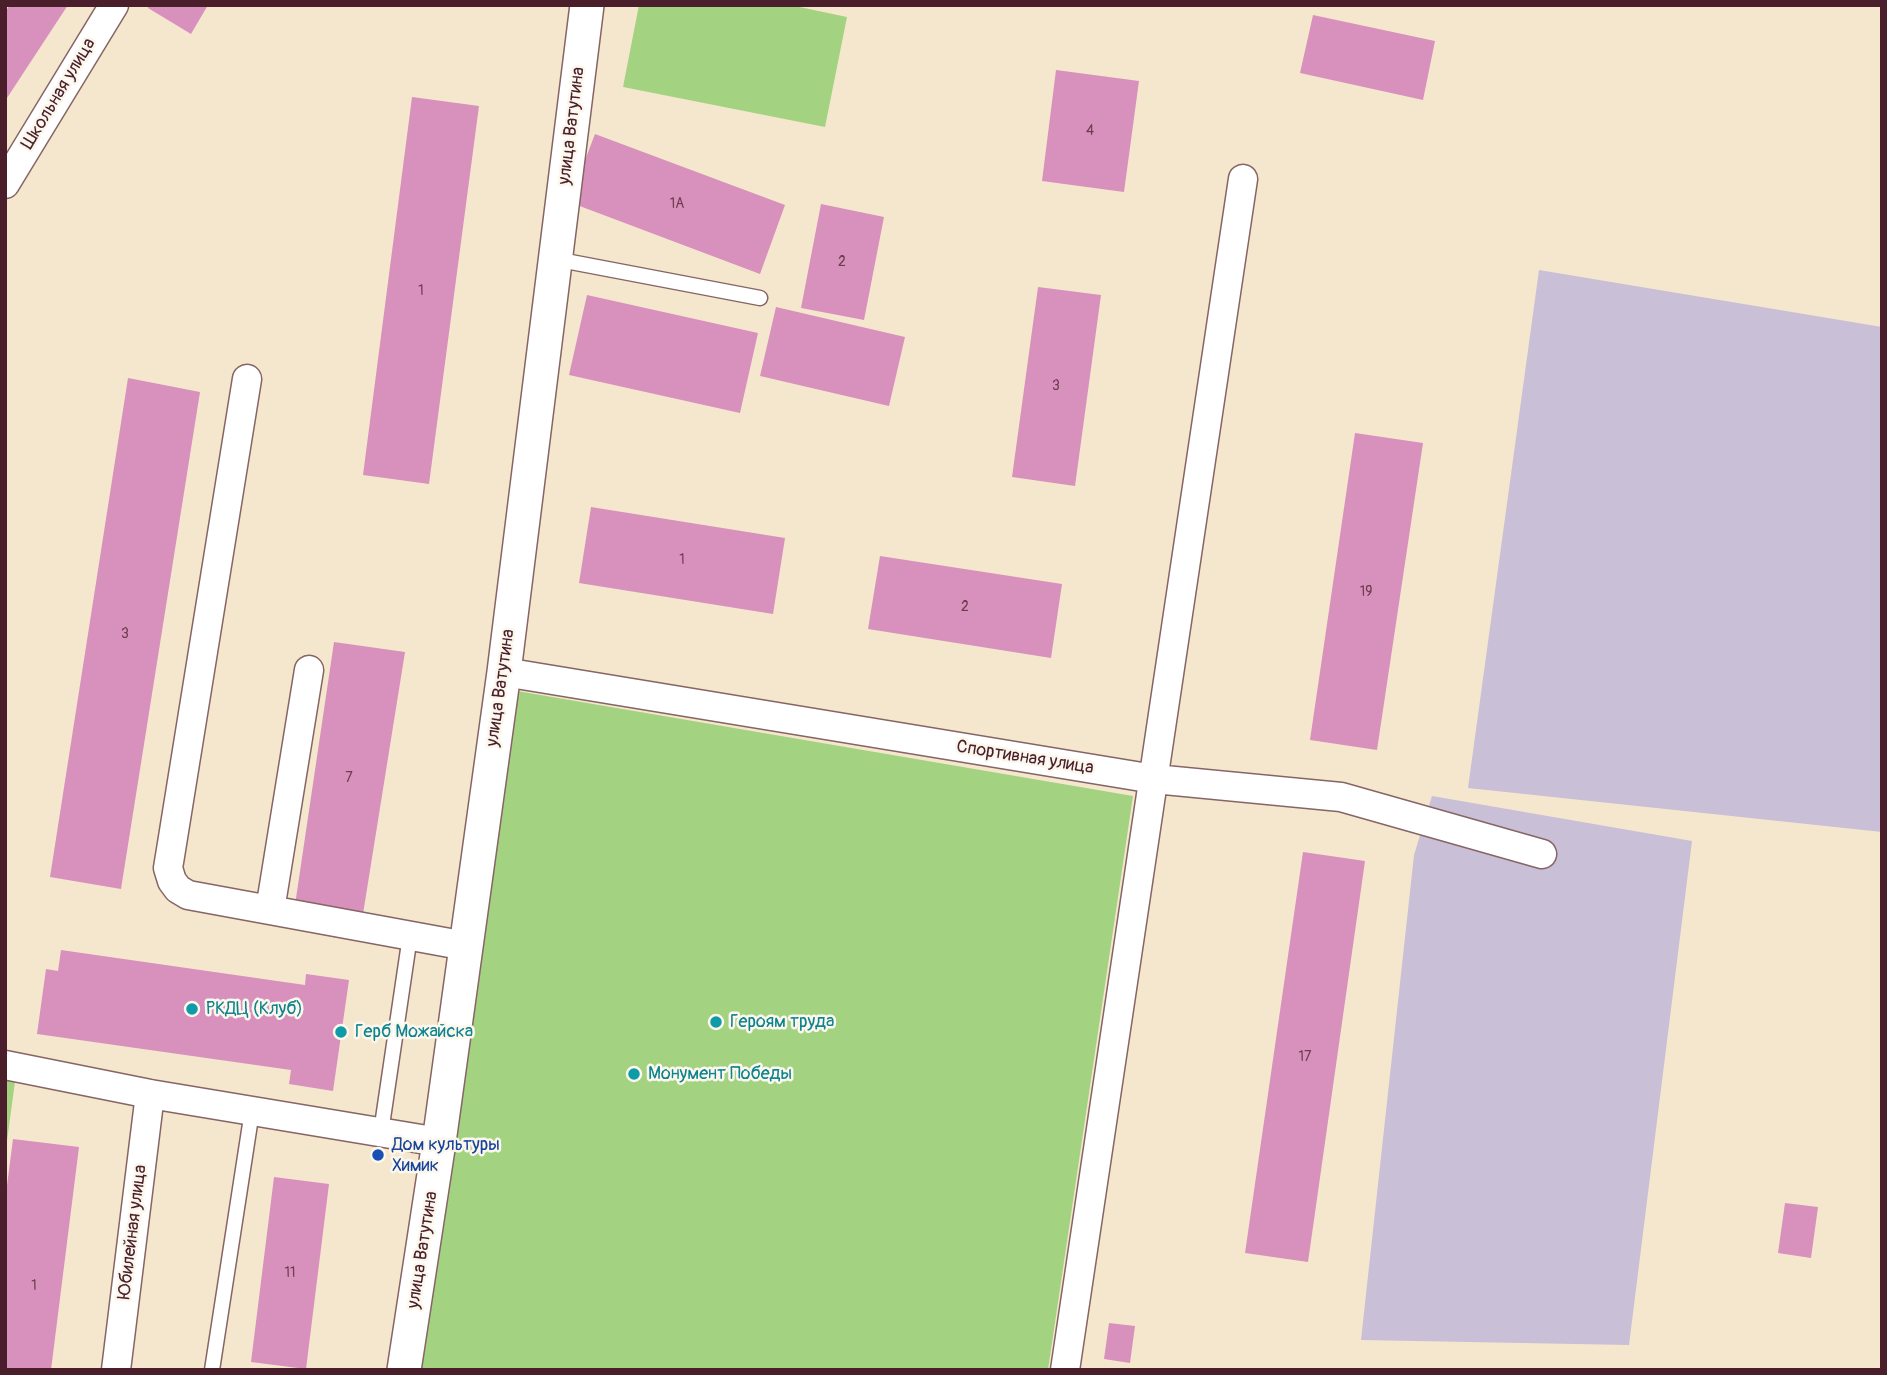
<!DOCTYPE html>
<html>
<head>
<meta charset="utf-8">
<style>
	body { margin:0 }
	#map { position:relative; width:1887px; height:1375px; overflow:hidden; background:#f5e7ce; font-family:Pangolin,sans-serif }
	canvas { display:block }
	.frame { position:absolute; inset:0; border:7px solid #4a1f2b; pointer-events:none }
</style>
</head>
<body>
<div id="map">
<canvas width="1887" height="1375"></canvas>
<div class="frame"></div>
</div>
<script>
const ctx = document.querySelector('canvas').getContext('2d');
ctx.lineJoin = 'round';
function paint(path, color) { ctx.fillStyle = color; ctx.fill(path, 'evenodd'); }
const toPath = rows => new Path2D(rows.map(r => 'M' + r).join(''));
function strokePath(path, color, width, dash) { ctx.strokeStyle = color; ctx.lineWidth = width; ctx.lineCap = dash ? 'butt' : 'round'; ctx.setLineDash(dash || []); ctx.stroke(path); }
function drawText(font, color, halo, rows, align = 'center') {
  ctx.font = font + ' Pangolin,sans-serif'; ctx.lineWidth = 5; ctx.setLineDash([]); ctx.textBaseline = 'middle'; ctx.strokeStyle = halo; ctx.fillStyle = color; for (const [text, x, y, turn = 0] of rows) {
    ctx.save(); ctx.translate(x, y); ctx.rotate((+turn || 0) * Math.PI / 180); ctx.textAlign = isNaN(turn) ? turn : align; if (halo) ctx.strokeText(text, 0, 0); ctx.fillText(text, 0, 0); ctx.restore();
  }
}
paint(toPath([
	[1539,270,1882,327,1882,832,1468,788],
	[1432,796,1692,841,1629,1345,1361,1340,1414,855]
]), '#c9bfd7');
paint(toPath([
	[639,5,790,5,847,17,825,127,623,87],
	[517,691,1133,796,1048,1370,419,1370],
	[5,1071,16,1074,5,1156]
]), '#a3d381');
paint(toPath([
	[10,5,68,5,5,101,5,12],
	[149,5,208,5,191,34,148,8],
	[1313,15,1435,41,1423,100,1300,73],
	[1056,70,1139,81,1124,192,1042,181],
	[412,97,479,106,429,484,363,475],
	[595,134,785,205,760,274,569,202],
	[821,204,884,217,864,320,801,308],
	[1038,287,1101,295,1075,486,1012,477],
	[587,295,758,333,740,413,569,375],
	[776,307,905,337,889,406,760,376],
	[128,378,200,392,121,889,50,877],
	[1355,433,1423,443,1377,750,1310,740],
	[591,507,785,538,773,614,579,583],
	[880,556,1062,584,1051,658,868,629],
	[334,642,405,652,363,914,295,905],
	[1303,852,1365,861,1308,1262,1245,1253],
	[61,950,305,985,306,974,349,980,333,1091,289,1084,291,1070,37,1034,46,969,58,971],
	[13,1139,79,1147,51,1370,5,1370,5,1201],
	[274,1177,329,1184,306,1369,251,1362],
	[1785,1203,1818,1207,1811,1258,1778,1253],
	[1109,1323,1135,1326,1130,1363,1104,1359]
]), '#d891bc');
const service = toPath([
	[555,259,760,298],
	[381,1132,410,936],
	[212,1370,252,1111]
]);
const minor = toPath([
	[5,184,114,5],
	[247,379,170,856,168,868,172,881,178,889,188,895,466,946],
	[504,672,1154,779,1341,797,1542,854],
	[270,910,309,670],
	[5,1065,150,1094,439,1142],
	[116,1370,150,1094],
	[1065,1370,1243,179]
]);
const tertiary = toPath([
	[404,1370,439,1142,504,672,587,5]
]);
strokePath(service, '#866564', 17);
strokePath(minor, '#866564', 31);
strokePath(tertiary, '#866564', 36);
strokePath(service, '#fff', 14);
strokePath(minor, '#fff', 28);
strokePath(tertiary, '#fff', 33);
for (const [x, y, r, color] of [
	[192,1009,7,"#0f9aa8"],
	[716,1022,7,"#0f9aa8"],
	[341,1032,7,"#0f9aa8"],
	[634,1074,7,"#0f9aa8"],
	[378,1155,7,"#1a4fb4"]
]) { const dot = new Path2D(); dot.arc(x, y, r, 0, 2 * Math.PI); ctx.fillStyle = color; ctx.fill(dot); strokePath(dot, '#fbf7ec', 2.5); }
drawText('14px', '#6e3c4f', null, [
	["4",1090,131],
	["1А",677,204],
	["2",842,262],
	["1",421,291],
	["3",1056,386],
	["1",682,560],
	["19",1366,592],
	["2",965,607],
	["3",125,634],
	["7",349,778],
	["17",1305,1057],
	["11",290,1273],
	["1",34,1286]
]);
drawText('18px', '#4a1f2b', '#fbf7ec', [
	["Школьная улица",59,94,-59],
	["улица Ватутина",572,126,-83],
	["улица Ватутина",501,688,-82],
	["Спортивная улица",1025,758,9],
	["Юбилейная улица",133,1232,-83],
	["улица Ватутина",423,1250,-81]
]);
drawText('18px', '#0d838f', '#fbf7ec', [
	["РКДЦ (Клуб)",206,1009],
	["Героям труда",730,1022],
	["Герб Можайска",355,1032],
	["Монумент Победы",648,1074]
], 'left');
drawText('18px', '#164399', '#fbf7ec', [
	["Дом культуры",392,1145],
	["Химик",392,1166]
], 'left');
</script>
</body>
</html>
